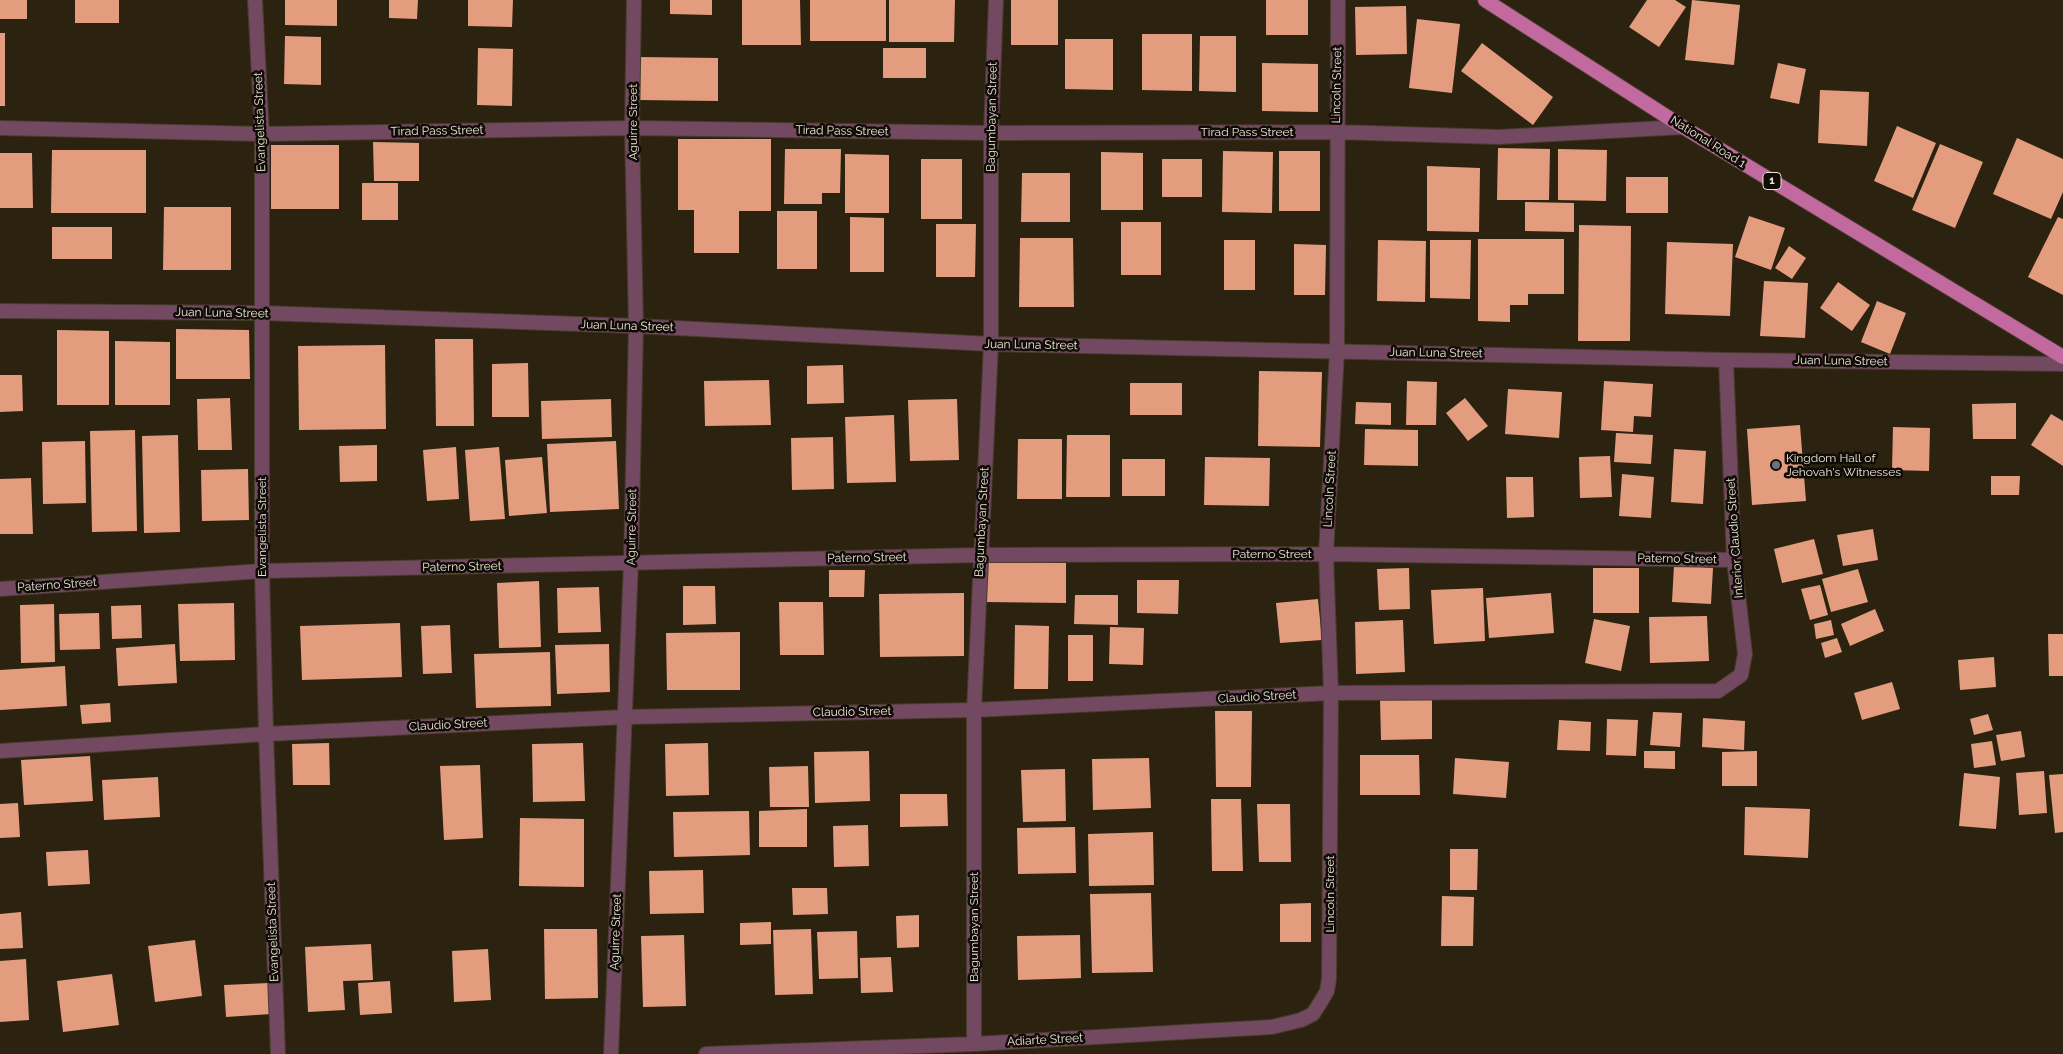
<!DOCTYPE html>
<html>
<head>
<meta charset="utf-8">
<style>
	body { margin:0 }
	canvas { display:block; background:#2c2210 }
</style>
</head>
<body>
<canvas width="2063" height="1054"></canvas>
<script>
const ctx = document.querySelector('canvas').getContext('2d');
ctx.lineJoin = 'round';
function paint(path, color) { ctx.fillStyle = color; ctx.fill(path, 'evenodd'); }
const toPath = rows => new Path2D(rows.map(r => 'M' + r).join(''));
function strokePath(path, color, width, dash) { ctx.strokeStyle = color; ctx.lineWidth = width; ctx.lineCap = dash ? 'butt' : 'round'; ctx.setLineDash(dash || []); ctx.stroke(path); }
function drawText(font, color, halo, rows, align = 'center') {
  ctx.font = font + ' Raleway,sans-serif'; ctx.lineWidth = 5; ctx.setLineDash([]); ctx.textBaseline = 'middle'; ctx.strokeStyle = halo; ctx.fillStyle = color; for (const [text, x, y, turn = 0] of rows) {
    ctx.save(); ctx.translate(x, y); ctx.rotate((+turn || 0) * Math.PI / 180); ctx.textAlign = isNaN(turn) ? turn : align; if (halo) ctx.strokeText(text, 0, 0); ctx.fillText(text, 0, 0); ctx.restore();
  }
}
paint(toPath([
	[0,0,27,0,27,19,0,19],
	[75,0,119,0,119,23,75,23],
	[285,0,337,0,337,26,285,25],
	[389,0,418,0,417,19,389,18],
	[468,0,513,0,512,27,468,26],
	[670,0,712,0,712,15,670,14],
	[742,0,800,0,801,45,742,45],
	[810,0,886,0,886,41,810,41],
	[889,0,955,0,954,42,889,42],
	[1011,0,1058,0,1058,45,1011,45],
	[1266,0,1308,0,1308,35,1266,35],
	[1647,0,1675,0,1686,7,1659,47,1629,27],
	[1692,0,1740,5,1734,65,1685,60],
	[1406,6,1407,54,1356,55,1355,7],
	[1417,19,1460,24,1452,93,1409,88],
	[0,33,5,33,5,106,0,106],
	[1142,34,1192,34,1192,91,1142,90],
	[285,36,321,37,321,85,284,84],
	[1200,36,1236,36,1236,92,1199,91],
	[1065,39,1113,39,1113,90,1065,89],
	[1482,43,1553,97,1533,125,1461,71],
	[478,48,513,49,512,106,477,105],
	[883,48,926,48,926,78,883,78],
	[639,57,718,58,718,101,639,100],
	[1262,63,1318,64,1318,112,1262,111],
	[1778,63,1806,69,1799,104,1770,98],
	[1820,90,1869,92,1867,146,1818,143],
	[1897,126,1936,143,1913,198,1874,181],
	[2017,138,2063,159,2063,192,2051,219,1993,194],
	[678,139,771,139,771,211,739,211,739,253,694,253,694,210,678,210],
	[373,142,419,143,419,181,374,181],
	[1940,144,1983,162,1955,228,1912,210],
	[271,145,339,145,339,209,271,209],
	[1498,148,1550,149,1549,200,1497,200],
	[785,149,841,149,840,193,822,193,822,204,784,204],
	[1558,149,1607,150,1606,201,1558,200],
	[52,150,146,150,146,213,51,213],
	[1223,151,1273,152,1272,213,1222,212],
	[1279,151,1320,151,1320,211,1279,211],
	[1101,152,1143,153,1143,210,1101,210],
	[0,153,32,153,33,208,0,208],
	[845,154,889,155,889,213,845,213],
	[921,159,962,159,962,219,921,219],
	[1162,159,1202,159,1202,197,1162,197],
	[1427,166,1480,168,1479,232,1427,231],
	[1022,173,1070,173,1070,222,1021,222],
	[1626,177,1668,177,1668,213,1626,213],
	[362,183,398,183,398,220,362,220],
	[1525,202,1574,203,1574,232,1525,231],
	[164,207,231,207,231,270,163,270],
	[777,211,817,211,817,269,777,269],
	[1749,216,1785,228,1771,270,1735,257],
	[850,217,884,218,884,272,850,272],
	[2058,217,2063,219,2063,295,2028,277],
	[1121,222,1161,222,1161,275,1121,275],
	[936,224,976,224,975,277,936,277],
	[1579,225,1631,226,1630,341,1578,341],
	[52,227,112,227,112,259,52,259],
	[1020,238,1073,238,1074,307,1019,307],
	[1478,239,1564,239,1564,294,1528,294,1528,305,1510,305,1510,322,1478,321],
	[1224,240,1255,240,1255,290,1224,290],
	[1378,240,1426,241,1425,302,1377,301],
	[1430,240,1471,240,1470,299,1430,298],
	[1667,242,1733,244,1730,316,1665,314],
	[1294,244,1326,245,1325,295,1294,295],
	[1789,246,1806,258,1792,279,1775,268],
	[1764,281,1808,283,1805,338,1760,336],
	[1838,282,1870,305,1852,331,1820,308],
	[1877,301,1906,313,1890,354,1861,342],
	[176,329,249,330,250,379,176,379],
	[57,330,109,331,109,405,57,405],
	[435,339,473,339,474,426,436,426],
	[115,341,170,342,170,405,115,405],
	[385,345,386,429,299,430,298,346],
	[528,363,529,417,492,417,492,364],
	[843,365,844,403,807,404,807,366],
	[1259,371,1322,372,1320,447,1258,446],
	[0,375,22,375,23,411,0,412],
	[769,380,771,425,705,426,704,381],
	[1407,381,1437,382,1436,425,1406,425],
	[1604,381,1653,384,1651,417,1634,416,1633,432,1601,430],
	[1130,383,1182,383,1182,415,1130,415],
	[1508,389,1562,392,1559,438,1505,434],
	[230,398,232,450,198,450,197,399],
	[1465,398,1488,426,1468,441,1446,413],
	[611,399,612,437,542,439,541,401],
	[957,399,959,460,910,461,908,400],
	[1356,402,1391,403,1391,425,1355,424],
	[2016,403,2016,439,1973,439,1972,404],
	[2051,414,2063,421,2063,466,2031,445],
	[894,415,896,482,847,483,845,417],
	[1800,425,1806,501,1752,505,1747,429],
	[1893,427,1930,428,1929,471,1892,470],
	[1365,429,1418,430,1418,466,1364,465],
	[135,430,137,531,92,532,90,431],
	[1616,433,1653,435,1651,464,1614,462],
	[178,435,180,532,144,533,142,436],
	[1067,435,1110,435,1110,497,1066,497],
	[833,437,834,489,792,490,791,438],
	[1018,439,1062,439,1062,499,1017,499],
	[85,441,86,503,43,504,42,442],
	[616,441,619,509,550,512,547,444],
	[377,445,377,481,340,482,339,446],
	[456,447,459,499,427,501,423,450],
	[499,447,505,519,470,521,465,450],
	[1674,449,1706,451,1703,504,1671,502],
	[1610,456,1612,497,1580,498,1579,457],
	[542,457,547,513,509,516,505,460],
	[1205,457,1270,458,1269,506,1204,505],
	[1122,459,1165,459,1165,496,1122,496],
	[248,469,249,520,202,521,201,470],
	[1622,474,1654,477,1651,518,1619,516],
	[1991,476,2020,476,2019,495,1991,495],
	[1506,477,1533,477,1534,517,1507,518],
	[31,478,33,534,0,534,0,479],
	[1873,529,1878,560,1843,566,1837,535],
	[1814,539,1823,574,1782,583,1774,549],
	[985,562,1066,563,1066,603,985,602],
	[1674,565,1713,568,1711,604,1672,602],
	[1409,568,1410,609,1379,610,1377,569],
	[1593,568,1639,568,1639,613,1593,613],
	[1858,569,1868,602,1831,612,1822,579],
	[829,570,865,570,864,597,829,597],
	[1137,580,1179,580,1178,614,1137,613],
	[539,581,541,647,499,648,497,583],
	[1820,585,1828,615,1810,620,1801,589],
	[683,586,715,586,716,624,683,625],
	[599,587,601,632,558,633,557,588],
	[1483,588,1485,641,1434,644,1431,590],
	[964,593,964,656,880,657,879,594],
	[1551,593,1554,633,1489,638,1486,598],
	[1075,595,1118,595,1118,625,1074,624],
	[1318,599,1322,640,1280,643,1276,603],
	[779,602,823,602,824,655,780,655],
	[234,603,235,660,180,661,178,604],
	[54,604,55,662,21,663,20,605],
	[141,605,142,638,112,639,111,606],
	[1875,609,1884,631,1850,646,1841,624],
	[99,613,100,649,60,650,59,614],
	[1707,616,1709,661,1650,663,1649,617],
	[1594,619,1630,626,1621,671,1585,663],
	[1403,620,1405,672,1356,674,1355,622],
	[1831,620,1834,635,1816,639,1814,624],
	[400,623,402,677,302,680,300,626],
	[450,625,452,673,423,674,421,626],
	[1015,625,1049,626,1048,689,1014,689],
	[1110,627,1144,628,1143,665,1109,664],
	[740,632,740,690,667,690,666,633],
	[2048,634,2063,634,2063,676,2049,676],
	[1068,635,1093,635,1093,681,1068,681],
	[1837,638,1842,652,1825,658,1821,643],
	[175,644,177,683,118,686,116,648],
	[609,644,610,692,557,694,555,645],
	[550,652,551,706,476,708,474,654],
	[1994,657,1996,687,1960,690,1958,660],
	[65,666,67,706,0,710,0,670],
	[1892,682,1900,709,1862,720,1854,693],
	[1380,699,1432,699,1432,739,1381,740],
	[110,703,111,722,82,724,80,705],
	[1215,711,1252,711,1251,787,1216,787],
	[1653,712,1682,713,1680,747,1650,745],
	[1988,714,1993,730,1974,735,1970,719],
	[1703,718,1745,721,1744,750,1702,747],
	[1607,719,1638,720,1636,756,1606,755],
	[1559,720,1591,722,1590,751,1557,750],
	[2021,731,2025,757,2001,761,1996,735],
	[1992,741,1996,765,1974,768,1971,744],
	[329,743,330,785,293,785,292,744],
	[583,743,585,801,533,802,532,744],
	[708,743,709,795,666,796,665,744],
	[869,751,870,801,815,803,814,752],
	[1644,751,1675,751,1675,769,1644,768],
	[1757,751,1757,786,1722,786,1722,752],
	[1360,755,1419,755,1420,795,1360,795],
	[90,756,93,801,24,805,21,760],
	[1149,758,1151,808,1093,810,1092,759],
	[1455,758,1509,762,1506,798,1453,794],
	[480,765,483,838,444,840,440,766],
	[808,766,809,807,770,807,769,767],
	[1065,769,1066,821,1023,822,1021,770],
	[2044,771,2047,813,2019,815,2016,773],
	[1964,773,2000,777,1996,829,1959,826],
	[2063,774,2063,832,2055,833,2049,775],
	[158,777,160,817,104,820,102,780],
	[900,794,947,794,948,826,900,827],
	[1211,799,1241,799,1243,871,1212,871],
	[18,803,20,837,0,838,0,804],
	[1257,804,1290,804,1291,862,1259,862],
	[1745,807,1810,809,1808,858,1744,855],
	[807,809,807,847,759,847,759,811],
	[749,811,750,855,674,857,673,812],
	[520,818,584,819,584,887,519,886],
	[868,825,869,866,834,867,833,826],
	[1075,827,1076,873,1018,874,1017,828],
	[1153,832,1154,885,1089,886,1088,834],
	[1450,849,1478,849,1477,890,1450,890],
	[88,850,90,884,48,886,46,852],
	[703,870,704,913,650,914,649,871],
	[792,888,827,888,828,914,793,915],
	[1151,893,1153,972,1092,973,1090,894],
	[1442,896,1474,897,1473,946,1441,946],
	[1311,903,1311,942,1280,942,1280,904],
	[21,912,23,948,0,949,0,914],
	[919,915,919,947,897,948,896,916],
	[771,922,771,944,740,945,740,923],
	[544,929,597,929,598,998,545,999],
	[811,929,813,994,775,995,773,930],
	[857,931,858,978,819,979,817,932],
	[684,935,686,1006,643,1007,641,936],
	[1080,935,1081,978,1018,980,1017,936],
	[195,940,202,996,155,1002,148,946],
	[371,944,373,980,343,981,345,1010,308,1012,305,947],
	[488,949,491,1000,454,1002,452,951],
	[891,957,893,992,861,993,860,958],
	[26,959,29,1020,0,1022,0,961],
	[112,974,119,1025,63,1032,57,981],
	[390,981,392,1013,360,1015,358,983],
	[269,983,271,1014,226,1017,224,985]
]), '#e39d7e');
const minor = toPath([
	[255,0,262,134,262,571,266,734,278,1054],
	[0,128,262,134,632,128,991,133,1336,132,1499,137,1683,127],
	[0,589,262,571,980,555,1326,554,1734,560],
	[0,751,266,734,625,717,974,710,1331,693,1718,691,1741,675,1745,654,1734,560,1726,360],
	[974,1044,974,710,991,344,991,133,996,0],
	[611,1054,631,563,636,326,632,128,634,0],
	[706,1054,974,1044,1272,1027,1301,1020,1313,1014,1320,1003,1327,991,1329,979,1331,693,1326,554,1337,351,1338,0]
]);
const tertiary = toPath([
	[0,311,262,313,636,326,991,344,1726,360,2063,364]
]);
const primary = toPath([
	[1485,0,1683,127,2063,357]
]);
strokePath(minor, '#473d2c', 16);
strokePath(tertiary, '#473d2c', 16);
strokePath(primary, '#473d2c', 16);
strokePath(minor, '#734861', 14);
strokePath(tertiary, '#734861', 14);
strokePath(primary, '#c2699f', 14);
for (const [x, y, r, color] of [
	[1776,465,5,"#6b7280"]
]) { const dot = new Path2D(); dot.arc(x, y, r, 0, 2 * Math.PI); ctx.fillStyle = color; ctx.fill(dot); strokePath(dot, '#100c05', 2); }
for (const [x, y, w] of [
	[1772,181,18]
]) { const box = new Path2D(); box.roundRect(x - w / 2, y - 8.5, w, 17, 4); ctx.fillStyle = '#100c05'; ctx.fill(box); strokePath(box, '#eae4d8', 1); }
drawText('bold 11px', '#eae4d8', null, [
	["1",1772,181]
]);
drawText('12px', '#eae4d8', '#100c05', [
	["Lincoln Street",1337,85,-89],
	["Bagumbayan Street",992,117,-89],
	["Evangelista Street",260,122,-92],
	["Aguirre Street",633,122,-90],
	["Tirad Pass Street",437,131,-1],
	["Tirad Pass Street",842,131,1],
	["Tirad Pass Street",1247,132],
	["National Road 1",1708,142,32],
	["Juan Luna Street",222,313,1],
	["Juan Luna Street",627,326,2],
	["Juan Luna Street",1031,345,1],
	["Juan Luna Street",1436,353,1],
	["Juan Luna Street",1841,361,1],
	["Lincoln Street",1330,489,-87],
	["Bagumbayan Street",982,522,-87],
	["Evangelista Street",262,527,-90],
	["Aguirre Street",632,527,-89],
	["Interior Claudio Street",1735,538,-94],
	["Paterno Street",1272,554],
	["Paterno Street",867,558,-1],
	["Paterno Street",1677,559,1],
	["Paterno Street",462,567,-1],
	["Paterno Street",57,585,-4],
	["Claudio Street",1257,697,-3],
	["Claudio Street",852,712,-1],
	["Claudio Street",448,725,-3],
	["Lincoln Street",1330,894,-90],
	["Bagumbayan Street",974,927,-90],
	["Evangelista Street",273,932,-92],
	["Aguirre Street",616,932,-88],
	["Adiarte Street",1045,1040,-3]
]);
drawText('12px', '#eae4d8', '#100c05', [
	["Kingdom Hall of",1786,458],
	["Jehovah's Witnesses",1786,472]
], 'left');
</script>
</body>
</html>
